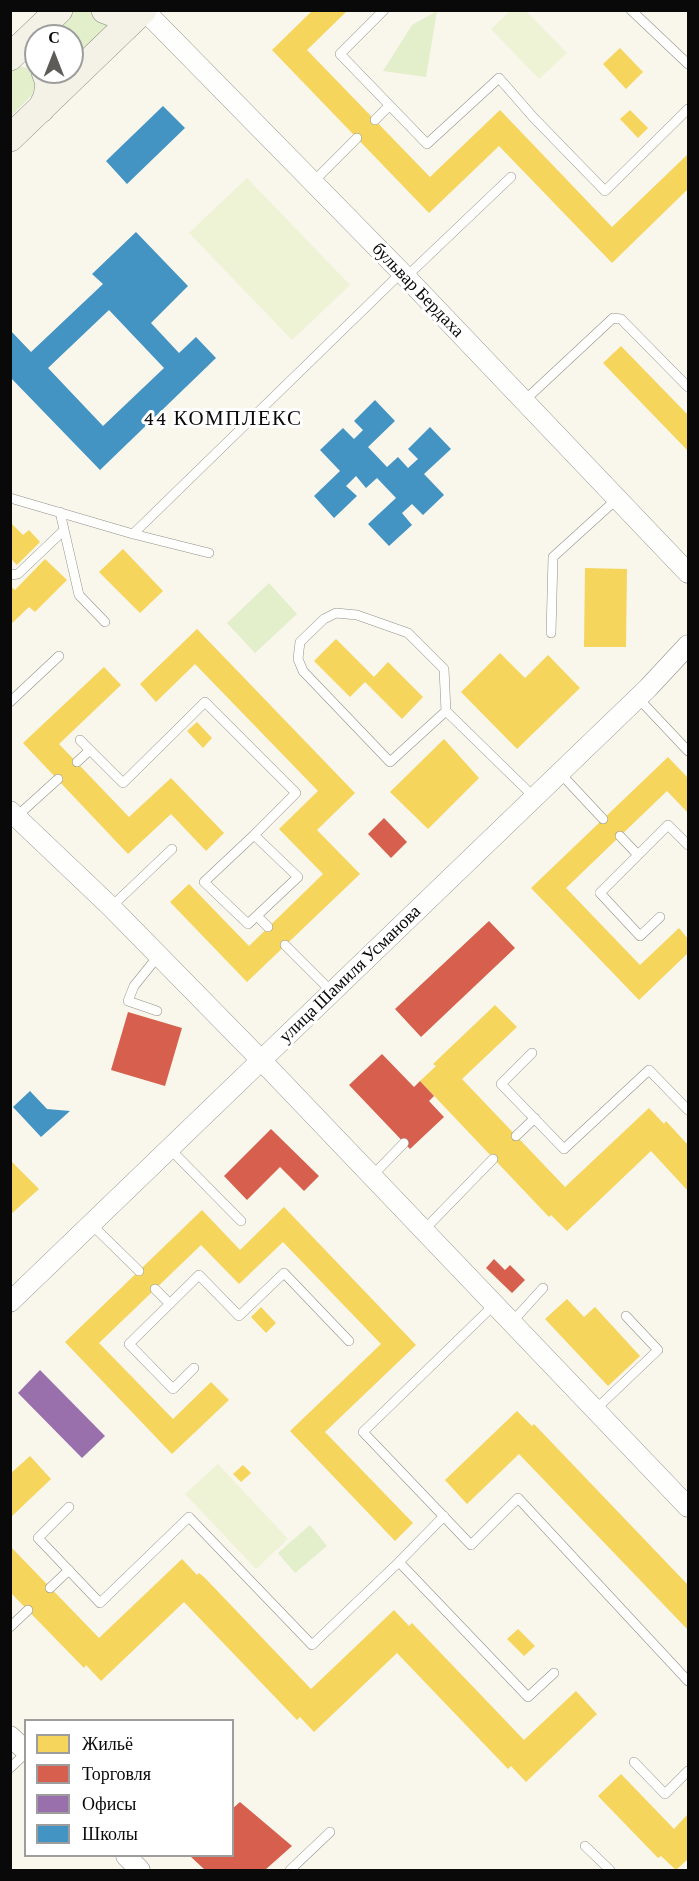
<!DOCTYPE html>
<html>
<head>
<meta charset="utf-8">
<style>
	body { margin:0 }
	#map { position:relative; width:699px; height:1881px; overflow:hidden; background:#f9f6ec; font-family:"Crimson Pro",serif }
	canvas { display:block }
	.frame { position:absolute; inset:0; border:12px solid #090909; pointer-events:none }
	.legend { position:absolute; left:24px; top:1719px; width:210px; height:138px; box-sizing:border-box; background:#fff; border:2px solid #9d9d9d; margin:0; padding:8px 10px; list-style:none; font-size:18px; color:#090909 }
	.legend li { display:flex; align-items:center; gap:12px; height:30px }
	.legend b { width:30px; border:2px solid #9d9d9d }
	.north { position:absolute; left:24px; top:24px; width:60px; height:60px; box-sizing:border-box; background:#fff; border:2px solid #9d9d9d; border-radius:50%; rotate:0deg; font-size:16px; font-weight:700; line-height:24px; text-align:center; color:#090909 }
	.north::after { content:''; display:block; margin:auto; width:21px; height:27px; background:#5d5c58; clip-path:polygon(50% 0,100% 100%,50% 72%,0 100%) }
</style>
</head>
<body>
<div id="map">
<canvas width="699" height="1881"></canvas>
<div class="frame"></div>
<ul class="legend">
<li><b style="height:16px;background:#f6d55c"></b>Жильё</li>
<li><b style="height:16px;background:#d6604d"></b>Торговля</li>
<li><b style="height:16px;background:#9970ab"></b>Офисы</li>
<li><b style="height:16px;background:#4393c3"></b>Школы</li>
</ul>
<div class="north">С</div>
</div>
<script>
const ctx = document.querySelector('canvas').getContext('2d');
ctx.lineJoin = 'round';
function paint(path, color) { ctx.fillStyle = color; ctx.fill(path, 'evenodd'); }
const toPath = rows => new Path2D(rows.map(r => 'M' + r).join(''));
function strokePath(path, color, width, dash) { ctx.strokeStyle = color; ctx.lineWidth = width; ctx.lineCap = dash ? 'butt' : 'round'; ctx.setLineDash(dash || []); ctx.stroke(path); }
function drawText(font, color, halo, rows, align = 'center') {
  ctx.font = font + ' "Crimson Pro",serif'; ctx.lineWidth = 6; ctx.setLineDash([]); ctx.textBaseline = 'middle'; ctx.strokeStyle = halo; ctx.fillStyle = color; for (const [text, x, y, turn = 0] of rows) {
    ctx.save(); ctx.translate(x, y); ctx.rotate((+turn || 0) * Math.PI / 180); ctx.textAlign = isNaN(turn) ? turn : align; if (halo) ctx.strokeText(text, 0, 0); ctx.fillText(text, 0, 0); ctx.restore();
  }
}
paint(toPath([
	[72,11,92,11,116,24,72,66,72,36,46,36],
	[437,11,426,77,383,71,412,25],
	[19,66,27,68,33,74,36,81,35,88,32,95,11,116,11,70],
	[269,583,297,614,255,653,227,623],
	[310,1525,327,1546,295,1573,278,1553]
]), '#e2efca');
paint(toPath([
	[510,11,526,11,567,53,539,79,491,29],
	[247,178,350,285,292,340,189,233],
	[218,1464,288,1539,256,1569,185,1494]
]), '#edf3d4');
paint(toPath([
	[313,10,348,10,307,50,430,177,500,110,612,227,688,154,688,189,612,263,499,146,429,213,272,50],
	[620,48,643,72,626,89,603,64],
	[630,110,648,128,638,138,620,119],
	[621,346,688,415,688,451,603,363],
	[12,524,23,535,29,530,40,542,17,565,10,558,10,525],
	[123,549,163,591,140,613,99,572],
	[45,559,67,580,35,612,29,607,10,625,10,586,15,590],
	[585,568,627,569,626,647,584,647],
	[197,629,355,793,317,830,360,874,247,982,170,902,189,884,249,946,323,874,279,829,318,791,195,664,156,702,140,684],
	[336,639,374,677,388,662,423,697,402,719,365,682,350,697,314,661],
	[500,653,525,678,548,655,580,688,517,749,461,692],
	[104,667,121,685,59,744,129,817,171,778,224,833,206,851,171,814,128,854,23,743],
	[197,722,212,738,203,748,187,731],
	[444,739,479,778,428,829,390,792],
	[668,757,688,778,688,813,667,791,566,888,640,965,679,928,688,939,688,953,639,1000,531,888],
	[495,1005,517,1027,462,1079,565,1187,649,1108,664,1124,666,1121,688,1145,688,1191,651,1151,567,1231,551,1215,549,1217,420,1081,436,1066,433,1064],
	[10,1160,39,1189,10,1215],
	[284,1207,416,1345,325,1432,413,1523,395,1541,290,1431,381,1344,283,1242,239,1284,201,1245,99,1343,173,1419,211,1382,229,1400,172,1454,65,1342,202,1210,240,1250],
	[567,1299,584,1317,595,1307,640,1356,608,1386,545,1319],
	[261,1307,276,1323,266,1333,251,1317],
	[517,1411,532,1426,534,1424,688,1585,688,1630,519,1454,467,1504,445,1480],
	[30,1456,51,1479,10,1518,10,1474],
	[243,1465,251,1473,241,1482,233,1474],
	[10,1546,99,1638,182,1559,197,1575,199,1573,205,1578,311,1689,394,1610,409,1626,412,1623,524,1740,576,1691,597,1714,526,1782,511,1766,508,1769,397,1653,314,1732,300,1717,297,1720,184,1602,101,1681,86,1665,84,1668,10,1592],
	[518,1629,535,1646,524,1656,507,1639],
	[621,1774,674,1829,688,1814,688,1859,676,1870,661,1856,658,1858,598,1796]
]), '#f6d55c');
paint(toPath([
	[384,818,407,842,391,858,368,834],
	[489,921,515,948,421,1037,395,1009],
	[128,1012,182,1028,165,1086,111,1070],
	[382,1054,414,1087,420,1081,434,1096,429,1101,444,1117,410,1149,349,1085],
	[271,1129,319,1176,304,1191,280,1167,247,1200,224,1176],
	[494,1259,505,1270,510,1265,525,1280,512,1293,486,1268],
	[240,1802,292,1846,265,1870,205,1870,190,1856,232,1856,232,1809]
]), '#d6604d');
paint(toPath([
	[40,1370,105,1436,82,1458,18,1393]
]), '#9970ab');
paint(toPath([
	[163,106,185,128,127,184,106,161],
	[136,232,188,286,151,323,179,353,196,337,216,358,100,470,10,377,10,330,31,352,103,284,92,274],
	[109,310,164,368,103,426,48,368],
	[375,400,395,421,368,447,387,467,398,457,408,468,418,459,408,449,430,427,451,449,424,474,444,495,423,515,412,504,402,513,412,525,389,546,368,524,396,498,377,478,366,488,356,476,346,486,357,496,334,518,314,496,340,471,320,450,343,428,354,439,363,430,354,421],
	[30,1091,47,1109,70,1111,41,1137,13,1107]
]), '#4393c3');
const service = toPath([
	[384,10,340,54,427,144,499,78,533,117,605,191,688,109],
	[631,10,688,64],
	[375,120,389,106],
	[313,182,357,138],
	[406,277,511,177],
	[524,401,613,318,621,319,688,387],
	[10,498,133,534,209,553],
	[60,512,79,595,105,622],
	[133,534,401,273],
	[10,575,18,574,63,531],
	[551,633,553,557,618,498],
	[638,698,688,751],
	[10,702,59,656],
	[446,711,390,762,303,671,298,659,300,642,324,619,336,613,357,615,408,633,444,669,446,711,534,797],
	[80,740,123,783,205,702,296,793,254,835],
	[77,762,90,750],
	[560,773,603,819],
	[16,817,58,779],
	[254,835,298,877,248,924,204,882,254,835],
	[620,836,638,855],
	[111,907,172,849],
	[257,916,268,927],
	[660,917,640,936,600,893,668,825,688,845],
	[285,945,332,992],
	[157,1011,128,1001,134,986,159,955],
	[532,1053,501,1084,564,1149,649,1070,688,1110],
	[516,1136,535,1118],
	[170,1149,241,1221],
	[372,1176,404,1143],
	[91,1224,139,1271],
	[424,1230,493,1159],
	[155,1289,170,1304],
	[495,1304,363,1432,471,1545,518,1498,688,1681],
	[512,1322,543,1288],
	[194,1368,173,1389,129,1344,199,1275,239,1316,284,1273,349,1341],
	[595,1410,658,1350,626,1316],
	[69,1507,38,1538,100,1603,189,1517,312,1645,399,1562],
	[444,1516,399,1562,528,1697,554,1673],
	[50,1588,69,1570],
	[10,1627,28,1610],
	[634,1762,665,1794,688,1771],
	[10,1768,26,1753],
	[585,1846,610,1870],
	[290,1870,330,1832]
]);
const minor = toPath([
	[144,10,406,277,688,573],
	[10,811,111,907,262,1061,688,1507],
	[10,1302,648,688,688,645],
	[10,1736,26,1751],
	[126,1856,140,1870]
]);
const secondary = toPath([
	[105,10,123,17,140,13],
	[10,57,59,10],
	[41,109,47,97,49,83,45,72],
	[10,138,143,10]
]);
strokePath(service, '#91908b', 10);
strokePath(minor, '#91908b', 21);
strokePath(secondary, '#888682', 28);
strokePath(service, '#fefefc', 9);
strokePath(minor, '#fefefc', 20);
strokePath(secondary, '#f4f2e6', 27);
drawText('18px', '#090909', '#fff', [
	["бульвар Бердаха",418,290,46],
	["улица Шамиля Усманова",350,974,-44]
]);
ctx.letterSpacing = '1.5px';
drawText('21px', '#090909', '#fff', [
	["44 КОМПЛЕКС",223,419]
]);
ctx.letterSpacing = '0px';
</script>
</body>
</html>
